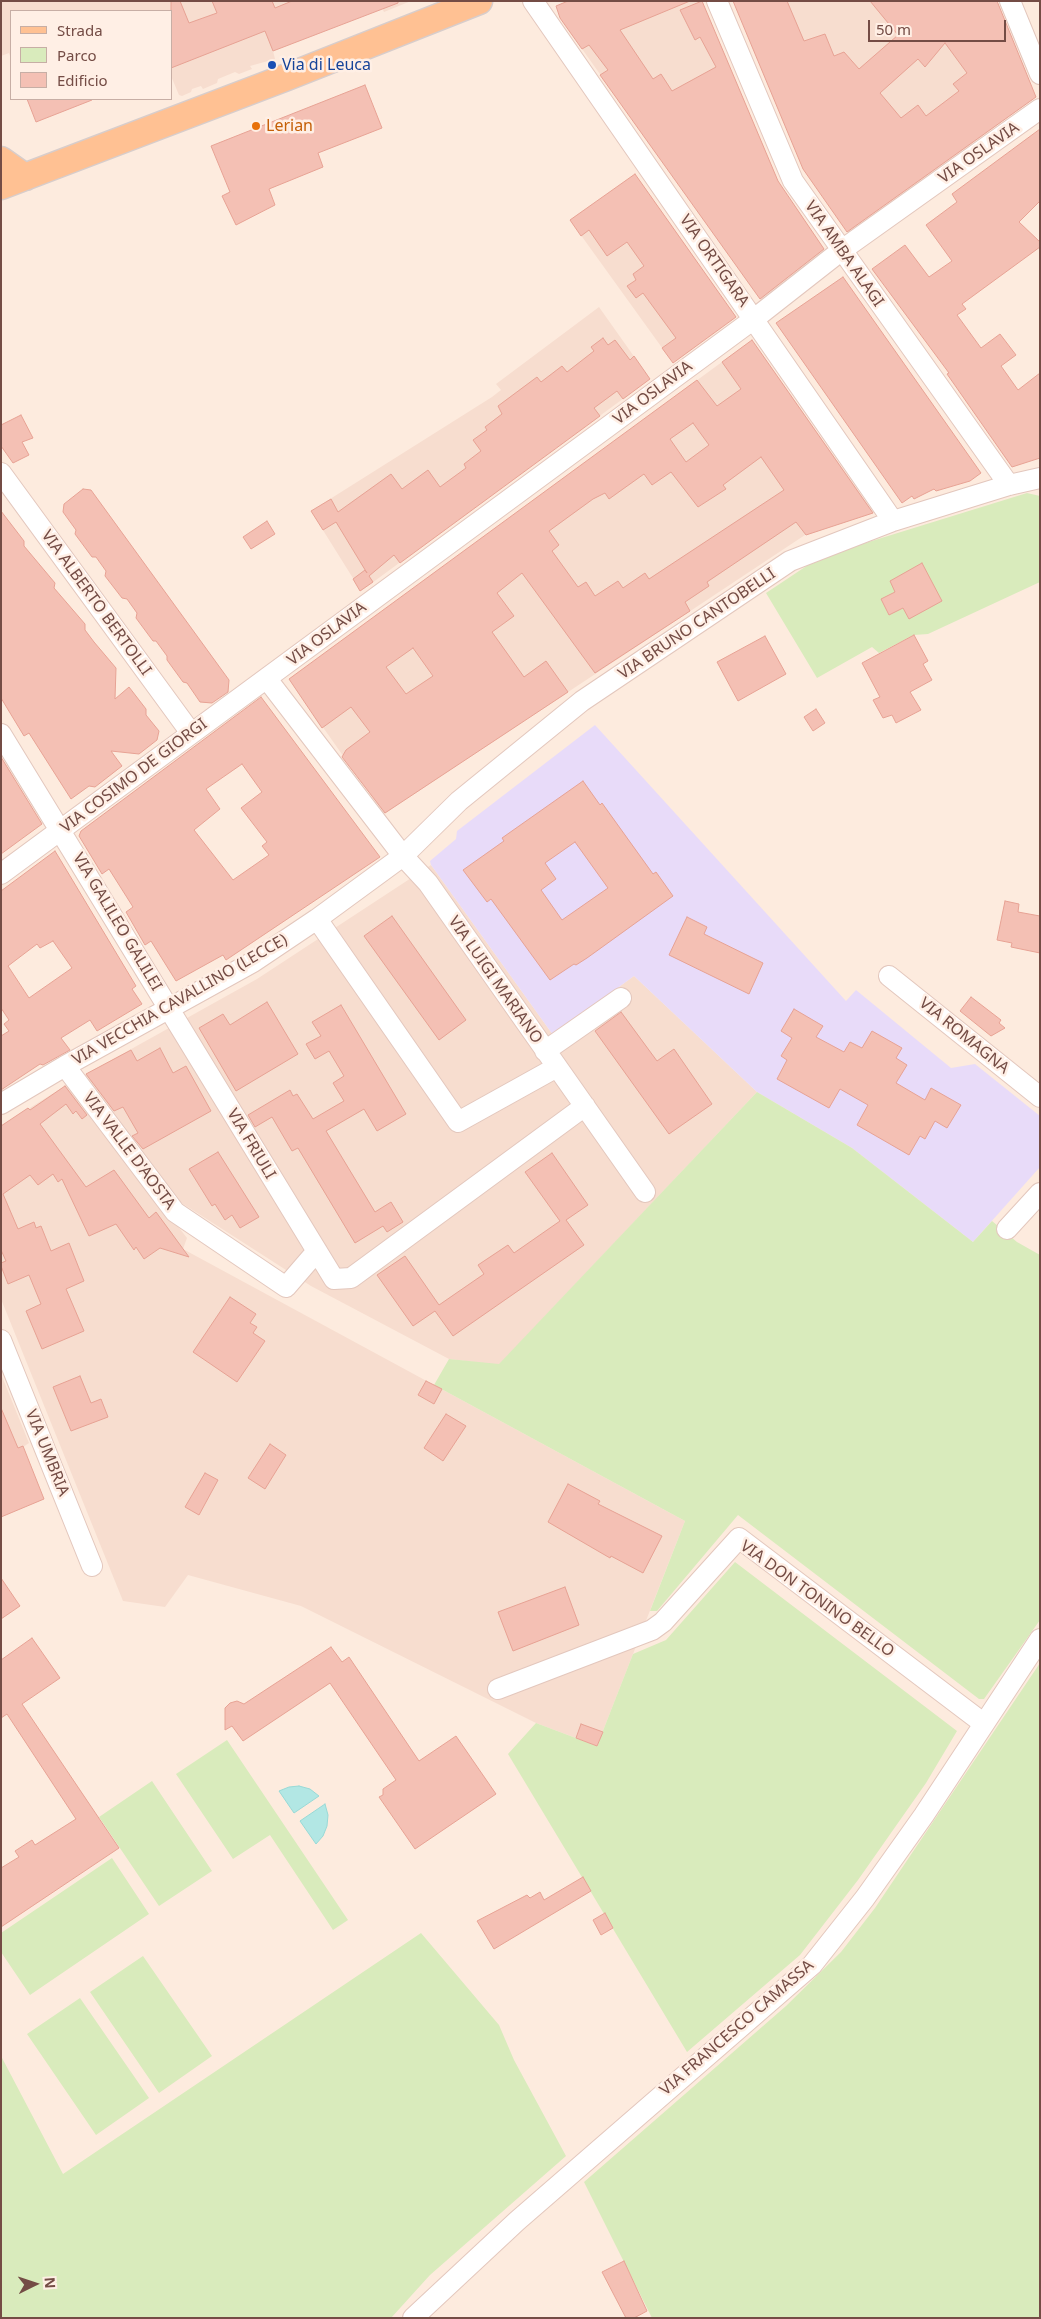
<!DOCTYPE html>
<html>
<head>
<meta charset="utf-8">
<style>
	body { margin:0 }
	#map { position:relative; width:1041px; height:2319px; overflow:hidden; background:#fdebde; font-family:"Noto Sans",sans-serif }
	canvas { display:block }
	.frame { position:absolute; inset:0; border:2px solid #744c45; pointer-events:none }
	.legend { position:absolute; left:10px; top:10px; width:162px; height:90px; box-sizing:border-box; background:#ffefe5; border:1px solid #c7aea5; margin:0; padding:6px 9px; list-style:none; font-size:15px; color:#744c45 }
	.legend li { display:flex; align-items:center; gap:10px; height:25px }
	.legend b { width:25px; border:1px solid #c7aea5 }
	.north { position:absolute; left:10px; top:2259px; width:50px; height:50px; -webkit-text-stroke:4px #ffefe5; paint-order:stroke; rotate:86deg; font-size:14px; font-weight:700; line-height:20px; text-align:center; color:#744c45 }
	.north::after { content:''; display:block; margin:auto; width:18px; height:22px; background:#744c45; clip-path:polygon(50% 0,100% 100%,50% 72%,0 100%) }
	.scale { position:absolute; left:868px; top:20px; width:138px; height:22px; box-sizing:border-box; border:2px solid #744c45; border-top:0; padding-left:6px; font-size:15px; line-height:18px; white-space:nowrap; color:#744c45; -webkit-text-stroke:4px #ffefe5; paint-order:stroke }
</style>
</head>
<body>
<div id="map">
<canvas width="1041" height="2319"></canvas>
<div class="frame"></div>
<ul class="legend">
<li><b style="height:6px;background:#ffc193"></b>Strada</li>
<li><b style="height:14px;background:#d9ebbc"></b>Parco</li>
<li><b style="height:14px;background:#f4c0b4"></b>Edificio</li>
</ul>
<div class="north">N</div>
<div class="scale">50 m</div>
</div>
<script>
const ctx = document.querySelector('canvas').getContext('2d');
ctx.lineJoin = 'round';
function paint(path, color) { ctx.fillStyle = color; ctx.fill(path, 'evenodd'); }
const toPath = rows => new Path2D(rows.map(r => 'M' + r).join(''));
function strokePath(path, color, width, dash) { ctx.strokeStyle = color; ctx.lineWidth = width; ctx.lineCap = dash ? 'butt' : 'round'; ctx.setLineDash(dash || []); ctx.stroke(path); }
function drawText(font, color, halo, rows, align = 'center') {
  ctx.font = font + ' "Noto Sans",sans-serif'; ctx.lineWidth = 5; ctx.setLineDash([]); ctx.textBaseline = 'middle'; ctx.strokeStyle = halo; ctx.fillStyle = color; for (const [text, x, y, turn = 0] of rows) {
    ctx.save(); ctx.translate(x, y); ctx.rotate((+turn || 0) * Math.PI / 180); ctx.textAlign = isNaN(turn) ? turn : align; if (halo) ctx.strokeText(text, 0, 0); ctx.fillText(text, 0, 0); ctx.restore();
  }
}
paint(toPath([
	[1,1,411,1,384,12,380,4,361,16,273,51,275,59,250,66,252,69,239,74,235,72,218,79,217,83,203,89,201,86,192,89,191,92,182,96,179,95,171,76,171,11,11,11,11,59,9,53,1,56],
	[568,1,702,1,778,181,825,251,761,300,560,18],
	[733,1,997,1,1036,97,849,234,803,169],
	[635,174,736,317,673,363,570,220],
	[599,307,650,379,361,591,311,511,492,397,501,390,496,384],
	[752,340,874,513,805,535,384,814,289,679],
	[431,865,553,1035,634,976,757,1092,499,1365,449,1359,311,1286,163,1191,81,1077,257,979],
	[68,1084,187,1238,183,1249,685,1521,597,1746,536,1723,301,1606,188,1575,165,1607,123,1601,1,1299,1,1126],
	[1,1374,29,1443,23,1447,44,1499,1,1517]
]), '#f7ddcf');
paint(toPath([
	[595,725,846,1001,856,990,951,1068,975,1064,1040,1116,1040,1167,973,1242,852,1148,757,1092,634,976,553,1035,431,865,430,861,456,839,457,831]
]), '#e8dbf9');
paint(toPath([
	[1027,493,1040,496,1040,582,928,634,914,635,879,653,872,647,817,678,766,593,820,557],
	[757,1092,852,1148,973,1242,992,1221,1017,1242,1040,1255,1040,1620,984,1699,979,1699,738,1515,657,1611,650,1611,685,1521,434,1385,449,1359,499,1364],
	[735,1562,957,1731,926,1783,858,1880,800,1955,687,2052,508,1754,536,1723,597,1746,633,1654,666,1640],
	[1040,1663,1040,2318,652,2318,584,2182,786,2006,841,1952,875,1908],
	[227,1740,348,1920,333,1930,270,1835,233,1859,176,1774],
	[152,1781,212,1871,159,1906,99,1817],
	[112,1858,149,1914,30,1995,1,1952,1,1933],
	[421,1933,499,2025,514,2060,566,2156,430,2275,391,2318,1,2318,1,2056,63,2174],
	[143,1956,212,2056,159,2093,90,1992],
	[80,1998,149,2098,96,2135,27,2034]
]), '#d9ebbc');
const water = toPath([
	[299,1786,310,1789,319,1796,294,1813,279,1791,289,1787,299,1786],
	[325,1804,328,1815,327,1826,323,1836,316,1844,300,1821,325,1804]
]);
paint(water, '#b2e7e4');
strokePath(water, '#98d9d6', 1);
const building = toPath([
	[171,1,180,1,189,23,217,13,212,1,272,1,275,8,292,1,398,1,398,3,273,51,265,31,171,68,171,1],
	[568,1,690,1,620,30,653,79,661,74,672,91,716,67,700,37,695,40,680,10,702,1,778,181,824,249,760,299,600,75,608,70,589,45,582,49,560,18,556,6,568,1],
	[733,1,787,1,804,41,825,34,834,56,844,52,859,69,898,35,870,1,997,1,1036,97,847,232,803,169,733,1],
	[945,43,967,73,953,84,959,91,926,116,918,105,901,118,880,93,918,59,925,67,945,43],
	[365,85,382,128,318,153,323,167,269,189,275,205,236,225,222,196,230,192,211,146,365,85],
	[27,99,92,99,92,100,36,122,27,99],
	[1040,129,1040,201,1019,222,1040,242,1040,247,962,304,966,309,957,315,981,348,1000,334,1016,355,1001,366,1018,390,1040,373,1040,458,1012,467,947,374,949,373,872,269,905,245,929,277,952,261,926,225,957,202,952,194,1040,129],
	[635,174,736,317,673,363,662,348,676,338,643,293,636,298,627,286,636,280,633,274,644,266,627,242,607,256,589,230,581,236,570,220,635,174],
	[843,277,981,473,970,481,936,491,934,489,914,499,912,496,902,503,776,323,843,277],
	[603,338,608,345,615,340,630,360,634,356,650,379,623,399,617,391,594,408,600,416,400,563,394,555,369,576,373,582,360,591,353,579,365,570,367,573,336,522,323,530,311,511,331,499,338,512,391,474,402,489,428,470,440,487,466,468,464,464,481,451,473,440,487,430,485,427,502,414,498,406,537,377,541,382,562,366,567,372,594,351,591,347,603,338],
	[752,340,873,513,806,535,796,522,707,582,709,586,685,602,690,611,595,673,522,573,497,593,514,616,492,632,524,677,546,661,568,692,385,813,342,757,346,750,370,732,351,707,322,728,289,679,697,380,717,406,741,389,722,362,752,340],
	[693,423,709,445,686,462,670,439,693,423],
	[761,457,784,490,649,579,645,573,623,588,618,581,595,596,586,582,578,587,552,551,559,545,549,531,593,499,605,493,609,499,644,474,652,485,671,472,698,507,726,489,723,485,761,457],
	[413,648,433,676,406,694,386,667,413,648],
	[21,415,33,438,22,442,29,455,13,463,1,446,1,425,21,415],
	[83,489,91,490,229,680,228,692,212,703,200,702,187,683,183,682,167,660,167,656,156,641,153,641,136,618,137,613,127,599,122,598,105,576,106,571,96,557,92,557,75,534,76,530,63,512,64,504,83,489],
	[1,511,24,541,24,546,55,583,54,588,85,624,85,630,94,642,116,668,115,699,129,687,146,709,146,715,159,731,157,740,139,754,111,751,122,766,95,787,89,786,71,799,29,733,24,736,1,698,1,511],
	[267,521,275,534,251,549,243,537,267,521],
	[922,563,942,601,909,619,903,608,889,615,881,599,895,592,890,581,922,563],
	[914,635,928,661,923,664,932,680,910,692,921,710,896,723,892,715,883,718,873,700,880,697,862,663,914,635],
	[765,636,786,674,738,701,717,662,765,636],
	[261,697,380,857,226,960,223,955,176,981,151,941,145,945,126,912,133,907,109,869,102,874,79,836,81,831,261,697],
	[242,764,262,792,241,808,267,842,262,846,269,855,233,880,194,830,220,809,206,789,242,764],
	[816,709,825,723,813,731,804,717,816,709],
	[1,757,42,824,1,854,1,757],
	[583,781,600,805,602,803,653,874,656,872,673,896,587,958,576,965,574,964,550,980,491,899,487,902,463,870,504,841,502,838,583,781],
	[575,842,608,888,562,920,541,890,556,879,545,863,575,842],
	[55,851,136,986,132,989,142,1004,97,1031,90,1020,61,1038,70,1050,43,1065,40,1064,1,1090,1,1036,9,1031,4,1024,9,1020,1,1008,1,891,55,851],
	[53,941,72,968,29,998,8,966,37,944,40,948,53,941],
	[1005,901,1019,904,1018,912,1040,916,1040,953,1011,947,1012,943,997,940,1005,901],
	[392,916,466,1020,439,1040,364,936,392,916],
	[687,917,707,927,704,934,763,963,749,994,669,955,687,917],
	[971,997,1001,1020,999,1023,1005,1028,991,1036,960,1011,971,997],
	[267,1002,298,1054,236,1091,199,1028,223,1014,230,1025,267,1002],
	[341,1005,406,1114,377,1131,364,1109,326,1131,375,1212,391,1202,403,1222,387,1232,383,1226,355,1243,298,1148,292,1151,272,1117,255,1127,248,1115,290,1090,293,1096,297,1094,313,1119,344,1101,333,1083,344,1076,329,1051,315,1059,306,1044,321,1036,312,1022,341,1005],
	[794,1009,823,1026,816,1037,844,1052,850,1042,862,1048,872,1031,902,1048,896,1058,907,1065,896,1083,925,1100,931,1088,961,1105,947,1128,935,1121,925,1139,920,1136,909,1155,857,1125,868,1105,840,1089,829,1108,777,1079,787,1060,781,1056,792,1038,781,1031,794,1009],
	[621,1012,657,1061,674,1049,712,1104,669,1134,595,1031,621,1012],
	[160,1048,173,1073,186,1066,211,1111,143,1149,132,1136,138,1133,123,1107,114,1111,86,1074,131,1050,137,1061,160,1048],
	[65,1086,87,1115,82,1119,76,1111,73,1114,66,1104,40,1124,86,1187,114,1170,149,1218,156,1212,189,1257,160,1248,144,1259,136,1247,134,1250,116,1224,89,1236,62,1179,58,1182,53,1174,38,1185,30,1175,3,1194,18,1229,34,1222,36,1228,41,1226,51,1251,69,1243,84,1281,66,1289,84,1331,42,1349,26,1311,41,1304,29,1275,8,1284,1,1266,1,1263,6,1261,1,1250,1,1126,28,1108,30,1110,65,1086],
	[218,1152,259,1217,240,1228,232,1215,225,1220,215,1204,212,1206,189,1169,218,1152],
	[552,1153,588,1205,566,1220,584,1245,453,1336,435,1311,413,1326,377,1275,405,1256,439,1305,484,1274,478,1265,508,1245,514,1253,560,1221,525,1172,552,1153],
	[230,1297,256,1314,250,1323,257,1327,253,1333,265,1341,237,1382,193,1352,230,1297],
	[80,1376,91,1403,101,1399,108,1417,71,1431,53,1387,80,1376],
	[426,1381,442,1389,434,1404,418,1395,426,1381],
	[1,1408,18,1448,23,1446,44,1499,1,1517,1,1408],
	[446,1414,466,1426,443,1461,424,1448,446,1414],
	[270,1444,286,1455,265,1489,248,1478,270,1444],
	[205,1473,218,1480,199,1515,185,1507,205,1473],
	[568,1484,600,1501,598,1504,662,1536,643,1573,611,1556,610,1558,548,1522,568,1484],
	[1,1578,20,1606,1,1619,1,1578],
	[565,1587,579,1625,513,1651,498,1612,565,1587],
	[32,1638,60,1678,22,1704,119,1848,1,1927,1,1868,19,1857,15,1851,32,1840,35,1845,76,1819,7,1714,1,1718,1,1660,32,1638],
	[331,1647,342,1662,349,1657,419,1761,456,1736,496,1794,415,1849,379,1797,383,1795,383,1789,396,1780,330,1683,243,1741,232,1726,225,1730,225,1708,230,1703,237,1701,244,1704,331,1647],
	[581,1724,603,1732,597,1746,576,1738,581,1724],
	[583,1877,591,1891,494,1949,477,1921,527,1895,530,1898,540,1892,544,1900,583,1877],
	[605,1913,613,1928,601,1935,593,1920,605,1913],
	[624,2261,647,2311,634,2318,626,2318,602,2272,624,2261]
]);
paint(building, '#f4c0b4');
strokePath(building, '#e7a294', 1);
const minor = toPath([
	[533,1,893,521],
	[717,1,793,181,1009,485],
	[1010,1,1040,74],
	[1,473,191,733],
	[267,679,403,856,428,883,645,1192],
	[1,734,334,1279,351,1278,585,1106],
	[1,874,754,319,842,250,1040,109],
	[317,919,458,1122,557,1067],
	[889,976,1040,1097],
	[545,1051,621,998],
	[65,1066,175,1212,286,1287,317,1251],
	[1,1104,65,1066,253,962,317,919,403,856,459,801,582,701,790,561,893,521,1009,485,1040,478],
	[1007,1229,1040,1193],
	[1,1340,92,1566],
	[498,1689,652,1630,663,1622,739,1538,983,1723],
	[413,2318,517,2221,812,1965,865,1898,924,1815,1040,1639]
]);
const major = toPath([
	[1,160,25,177],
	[1,186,287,77,479,1]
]);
strokePath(minor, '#e3c7bd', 22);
strokePath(major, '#d8cdcb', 29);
strokePath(minor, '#fff', 20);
strokePath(major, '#ffc193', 26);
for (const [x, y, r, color] of [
	[272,65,5,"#1a4fb4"],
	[256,126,5,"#e8710a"]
]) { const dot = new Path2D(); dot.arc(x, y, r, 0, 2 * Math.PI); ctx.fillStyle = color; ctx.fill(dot); strokePath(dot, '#ffefe5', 2); }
drawText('16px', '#164399', '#ffefe5', [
	["Via di Leuca",282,65]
], 'left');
drawText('16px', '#c56008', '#ffefe5', [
	["Lerian",266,126]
], 'left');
drawText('16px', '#744c45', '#ffefe5', [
	["VIA OSLAVIA",979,153,-35],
	["VIA AMBA ALAGI",844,254,55],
	["VIA ORTIGARA",714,261,55],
	["VIA OSLAVIA",653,393,-37],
	["VIA ALBERTO BERTOLLI",96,603,54],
	["VIA BRUNO CANTOBELLI",697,624,-34],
	["VIA OSLAVIA",327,634,-37],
	["VIA COSIMO DE GIORGI",134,776,-37],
	["VIA GALILEO GALILEI",117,922,59],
	["VIA LUIGI MARIANO",495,980,55],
	["VIA VECCHIA CAVALLINO (LECCE)",180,1000,-30],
	["VIA ROMAGNA",964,1036,39],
	["VIA FRIULI",251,1144,59],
	["VIA VALLE D'AOSTA",129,1151,53],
	["VIA UMBRIA",47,1453,68],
	["VIA DON TONINO BELLO",817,1599,36],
	["VIA FRANCESCO CAMASSA",737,2028,-41]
]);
</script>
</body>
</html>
